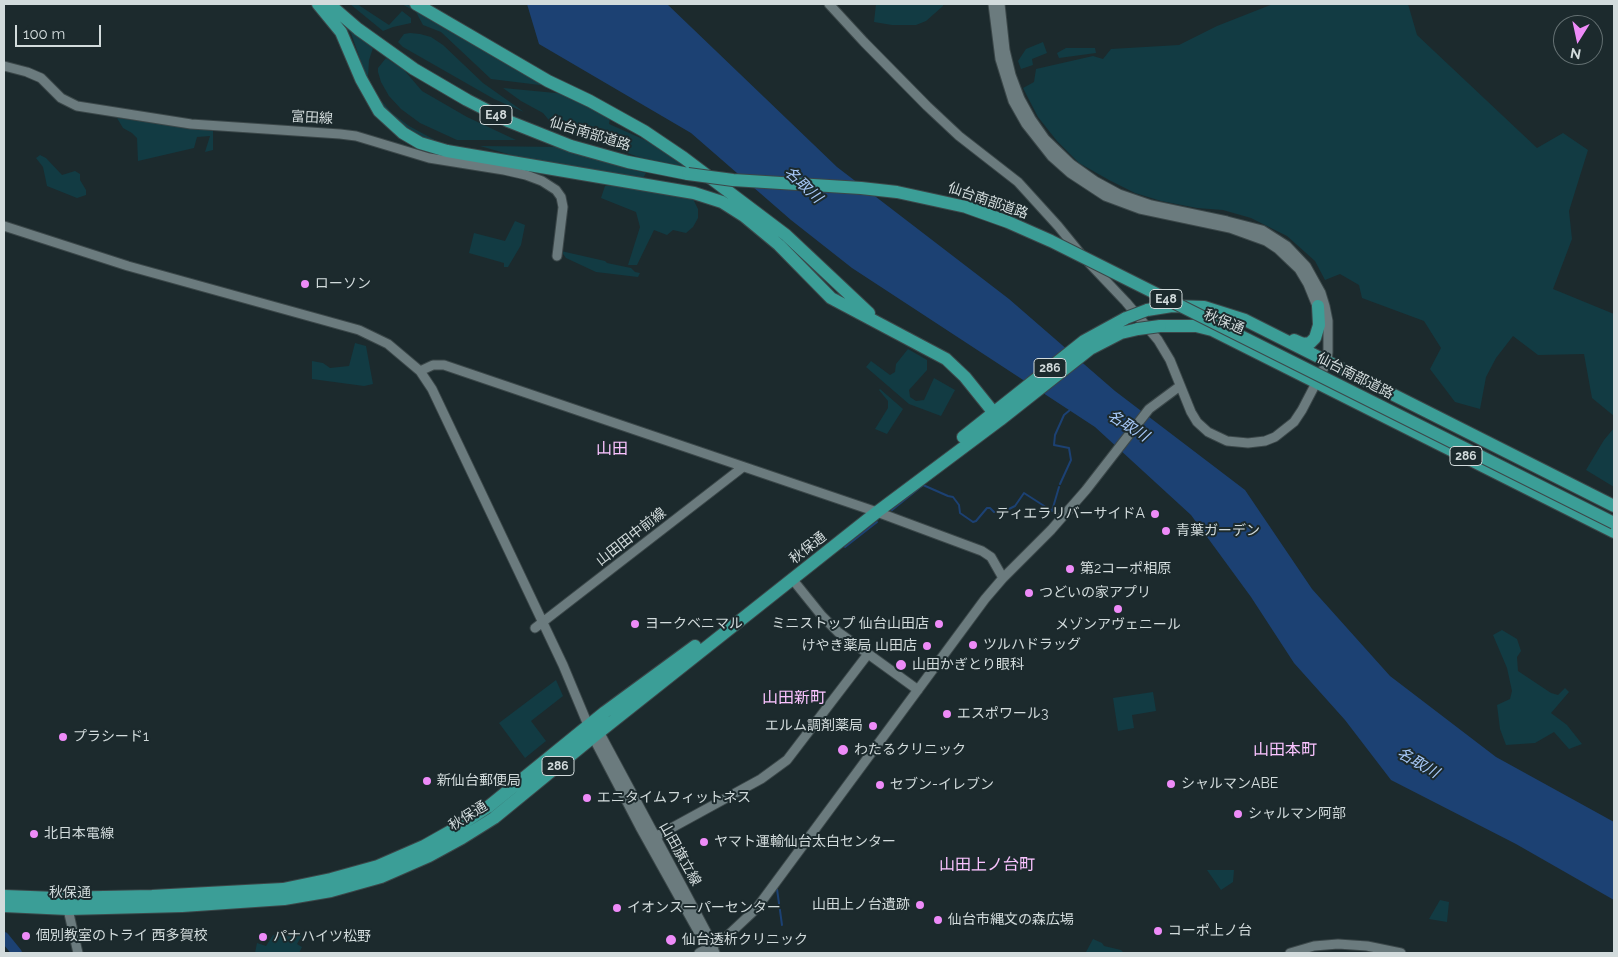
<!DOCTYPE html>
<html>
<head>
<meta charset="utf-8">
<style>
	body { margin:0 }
	#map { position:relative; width:1618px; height:957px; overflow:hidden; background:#1c2a2d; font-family:Raleway,sans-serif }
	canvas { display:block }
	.frame { position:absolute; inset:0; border:5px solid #d2dbdc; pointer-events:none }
	.north { position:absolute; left:1553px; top:15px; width:50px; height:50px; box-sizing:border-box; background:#1c2a2d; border:1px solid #657173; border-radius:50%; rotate:190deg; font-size:14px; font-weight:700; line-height:20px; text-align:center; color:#d2dbdc }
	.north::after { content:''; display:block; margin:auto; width:18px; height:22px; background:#ee8bf8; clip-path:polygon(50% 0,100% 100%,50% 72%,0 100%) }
	.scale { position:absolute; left:15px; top:25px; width:86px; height:22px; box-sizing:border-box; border:2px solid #d2dbdc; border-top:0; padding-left:6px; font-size:15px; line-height:18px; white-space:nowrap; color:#d2dbdc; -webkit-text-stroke:4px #1c2a2d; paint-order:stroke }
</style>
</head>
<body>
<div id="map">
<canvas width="1618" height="957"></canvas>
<div class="frame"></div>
<div class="north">N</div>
<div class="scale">100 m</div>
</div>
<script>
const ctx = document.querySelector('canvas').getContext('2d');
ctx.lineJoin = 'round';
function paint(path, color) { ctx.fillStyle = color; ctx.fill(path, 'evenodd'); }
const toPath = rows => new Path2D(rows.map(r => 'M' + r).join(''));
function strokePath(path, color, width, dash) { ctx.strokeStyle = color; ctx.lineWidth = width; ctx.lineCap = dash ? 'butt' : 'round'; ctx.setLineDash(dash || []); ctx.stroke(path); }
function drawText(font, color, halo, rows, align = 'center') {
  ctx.font = font + ' Raleway,"Noto Sans JP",sans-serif'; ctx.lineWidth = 4; ctx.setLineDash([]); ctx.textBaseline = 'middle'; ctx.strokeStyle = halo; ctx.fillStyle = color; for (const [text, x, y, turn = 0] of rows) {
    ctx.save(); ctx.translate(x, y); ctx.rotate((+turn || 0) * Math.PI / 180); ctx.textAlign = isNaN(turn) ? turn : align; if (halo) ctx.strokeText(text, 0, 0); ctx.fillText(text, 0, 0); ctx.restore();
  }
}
paint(toPath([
	[350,4,357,4,389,25,402,11,411,18,411,23,393,27,383,31],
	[402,4,410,4,548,86,491,79,441,32,423,25,416,12],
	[876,4,943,4,943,6,926,21,916,25,892,25,874,22],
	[1273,4,1408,4,1417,35,1537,148,1563,133,1588,150,1569,211,1572,239,1553,289,1614,314,1614,416,1592,398,1584,354,1538,355,1513,336,1496,358,1486,377,1480,409,1455,402,1430,369,1441,348,1424,321,1362,298,1359,285,1340,274,1325,280,1315,261,1287,236,1251,218,1223,210,1197,208,1161,201,1135,193,1109,180,1079,163,1057,141,1038,117,1023,88,1034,82,1036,69,1093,56,1103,59,1111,49,1179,45,1217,26],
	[345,25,373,48,369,60,368,77,379,98,392,113,409,126,444,145,425,140,394,121,370,88,351,33,344,26],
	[410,33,420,34,431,37,443,45,483,83,524,112,494,99,403,47,398,42,404,34],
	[1043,42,1047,53,1032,59,1033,65,1021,69,1018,61,1026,49],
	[1066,48,1095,48,1096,53,1059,58,1057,53],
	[386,58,404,70,422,91,467,117,516,140,457,140,420,123,401,109,389,96,381,82,378,72,378,68],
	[503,88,566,94,610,117,609,124,645,140,690,168,641,158,553,125,543,113,521,101],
	[117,118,213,131,213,150,205,152,210,136,197,137,194,148,138,161,137,138,132,133,123,128],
	[480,146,559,147,622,167,646,173,643,178,522,158],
	[40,155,46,158,62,175,75,171,80,174,80,180,86,190,86,195,77,198,47,186,43,167,36,158],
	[623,185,693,199,698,209,698,218,693,227,686,233,673,230,667,235,654,230,637,265,628,265,640,227,636,212,601,198,605,186],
	[515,221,525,225,521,245,508,267,504,267,504,263,469,253,474,233,505,241],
	[561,251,605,261,607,263,631,268,635,272,640,273,638,277,596,272,566,258],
	[355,343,366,346,373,384,364,386,312,379,312,361,323,363,330,368,349,366],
	[908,349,927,360,927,370,909,390,910,397,916,401,924,400,934,378,955,390,941,416,909,404,866,367,871,361,890,375,895,372,896,364],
	[880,389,903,409,887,434,875,429,888,408,888,401,879,390],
	[1614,428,1614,487,1586,470,1604,440],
	[1502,630,1517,639,1521,651,1517,657,1518,671,1551,693,1558,695,1565,688,1569,692,1551,713,1567,725,1582,744,1569,749,1554,732,1535,743,1506,745,1500,729,1497,705,1510,699,1512,691,1507,668,1493,635],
	[556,680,563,696,531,721,546,741,525,758,499,723],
	[1153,692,1156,711,1132,715,1134,728,1118,731,1113,698],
	[1207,870,1234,870,1233,882,1221,890],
	[1440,900,1449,902,1447,922,1429,919],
	[294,932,302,935,297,944,302,947,299,953,255,953,257,943,266,946,273,935,285,936],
	[1093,939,1102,943,1104,946,1121,950,1124,953,1088,953,1086,952]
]), '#123b43');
paint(toPath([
	[527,4,667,4,837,167,1009,299,1115,391,1245,490,1312,589,1390,676,1496,757,1614,822,1614,900,1516,844,1391,780,1345,720,1294,663,1251,597,1191,515,1095,427,852,268,791,220,691,133,539,44]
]), '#1c4173');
strokePath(toPath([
	[1060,484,1071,460,1069,448,1054,445,1055,435,1064,415,1070,410],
	[892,510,923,485,948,496,953,497,959,505,960,513,973,522,976,521,987,508,990,508,994,512,1003,512,1015,506,1024,493,1052,511,1059,487],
	[845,547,877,522],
	[777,889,782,925]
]), '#1c4173', 2);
strokePath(toPath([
	[4,937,17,953]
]), '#1c4173', 10);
const secondary = toPath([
	[829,4,864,42,927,106,959,136,1018,182,1058,226,1080,253],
	[993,4,1000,59,1013,101,1026,124,1052,157,1070,173,1105,196,1140,209,1230,228,1266,241,1278,249,1299,269,1308,284,1319,311],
	[1000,4,1005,50,1011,75,1020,99,1031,119,1045,139,1071,164,1095,181,1119,194,1151,205,1227,221,1262,230,1287,246,1306,266,1321,293,1325,306,1328,321,1328,352,1327,362,1302,410,1294,422,1275,437,1265,441,1248,443,1227,441,1208,432,1197,422,1191,412,1170,360,1158,340,1126,302,1089,263],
	[4,66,27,72,41,78,61,98,77,106,191,124,340,134,356,136,429,158,504,170,526,175,542,181,556,190,561,197,563,207,557,256],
	[4,226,128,266,359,330,388,344,420,371,432,389,563,665,593,737,640,827,703,940,711,947],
	[420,371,433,365,444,365,877,512,982,551,991,557,1003,578],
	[793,580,822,616,838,632,918,690],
	[535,628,743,467],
	[597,728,683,888,709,937,715,953],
	[655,837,761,779,787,760,868,654],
	[67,905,78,953],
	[699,953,725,938,756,909,985,599,1003,578,1051,530,1086,490,1149,409,1180,386],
	[1290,953,1314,946,1338,944,1367,946,1401,953]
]);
const highway = toPath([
	[318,4,341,32,361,79,379,111,403,133,420,143,447,151,694,193,722,202,744,216,779,245,831,298,946,359,965,377,998,418],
	[329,4,358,29,414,69,467,100,508,121,571,146,628,162,688,174],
	[416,4,548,81,590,101,644,131,684,158,786,235,869,313],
	[1147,310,1172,306,1204,307,1245,320,1614,506],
	[1160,326,1196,326,1212,330,1614,532],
	[1294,340,1303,344,1310,343,1315,338,1319,325,1318,306],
	[963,437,1084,341,1126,318],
	[4,896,56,898,152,896,283,889,331,879,378,866,424,846,456,828,488,807,605,712,695,646],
	[4,906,68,909,182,906,284,899,331,891,381,877,429,856,462,838,494,818,593,737,877,512,1000,420,1090,349,1121,333,1138,329]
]);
strokePath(secondary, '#3b4749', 11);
strokePath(highway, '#3b4749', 14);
strokePath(secondary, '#6b7b7e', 9);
strokePath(highway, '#3b9e97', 12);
const highwayBridge = toPath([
	[688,174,733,180,861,188,897,192,966,207,1008,222,1051,241,1614,523],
	[1126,318,1147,310],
	[1138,329,1160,326]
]);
strokePath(highwayBridge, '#3b4749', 14, []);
strokePath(highwayBridge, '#3b9e97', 12);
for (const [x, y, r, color] of [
	[305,284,5,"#ee8bf8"],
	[1155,514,5,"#ee8bf8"],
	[1166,531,5,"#ee8bf8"],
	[1070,569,5,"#ee8bf8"],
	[1029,593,5,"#ee8bf8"],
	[1118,609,5,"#ee8bf8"],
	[635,624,5,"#ee8bf8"],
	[939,624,5,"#ee8bf8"],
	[973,645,5,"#ee8bf8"],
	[927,646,5,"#ee8bf8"],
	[901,665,6,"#ee8bf8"],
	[947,714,5,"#ee8bf8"],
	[873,726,5,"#ee8bf8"],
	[63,737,5,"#ee8bf8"],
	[843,750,6,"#ee8bf8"],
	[427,781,5,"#ee8bf8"],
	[1171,784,5,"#ee8bf8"],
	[880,785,5,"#ee8bf8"],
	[587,798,5,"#ee8bf8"],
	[1238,814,5,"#ee8bf8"],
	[34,834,5,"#ee8bf8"],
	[704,842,5,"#ee8bf8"],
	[920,905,5,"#ee8bf8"],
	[617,908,5,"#ee8bf8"],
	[938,920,5,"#ee8bf8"],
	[1158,931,5,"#ee8bf8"],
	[26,936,5,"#ee8bf8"],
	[263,937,5,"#ee8bf8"],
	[671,940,6,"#ee8bf8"]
]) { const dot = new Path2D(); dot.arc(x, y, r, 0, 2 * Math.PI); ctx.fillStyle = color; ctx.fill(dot); strokePath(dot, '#1c2a2d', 2); }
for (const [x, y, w] of [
	[496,115,32],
	[1166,299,32],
	[1050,368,32],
	[1466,456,32],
	[558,766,32]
]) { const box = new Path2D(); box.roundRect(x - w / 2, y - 9.5, w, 19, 4); ctx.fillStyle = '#1c2a2d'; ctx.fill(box); strokePath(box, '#d2dbdc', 1); }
drawText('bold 12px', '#d2dbdc', null, [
	["E48",496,115],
	["E48",1166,299],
	["286",1050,368],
	["286",1466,456],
	["286",558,766]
]);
drawText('14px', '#d2dbdc', '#1c2a2d', [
	["富田線",312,118,3],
	["仙台南部道路",590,134,17],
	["仙台南部道路",988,201,19],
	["秋保通",1224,322,22],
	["仙台南部道路",1355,376,27],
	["山田田中前線",631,537,-38],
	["秋保通",808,548,-38],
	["秋保通",468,816,-32],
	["山田旗立線",680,854,61],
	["秋保通",70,893]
]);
drawText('14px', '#d2dbdc', '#1c2a2d', [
	["ローソン",315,284],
	["ティエラリバーサイドA",1145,514,"right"],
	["青葉ガーデン",1176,531],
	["第2コーポ相原",1080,569],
	["つどいの家アプリ",1039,593],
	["ヨークベニマル",645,624],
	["ミニストップ 仙台山田店",929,624,"right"],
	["メゾンアヴェニール",1118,625,"center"],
	["ツルハドラッグ",983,645],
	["けやき薬局 山田店",917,646,"right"],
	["山田かぎとり眼科",912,665],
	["エスポワール3",957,714],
	["エルム調剤薬局",863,726,"right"],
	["プラシード1",73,737],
	["わたるクリニック",854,750],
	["新仙台郵便局",437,781],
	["シャルマンABE",1181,784],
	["セブン-イレブン",890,785],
	["エニタイムフィットネス",597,798],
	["シャルマン阿部",1248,814],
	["北日本電線",44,834],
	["ヤマト運輸仙台太白センター",714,842],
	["山田上ノ台遺跡",910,905,"right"],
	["イオンスーパーセンター",627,908],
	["仙台市縄文の森広場",948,920],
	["コーポ上ノ台",1168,931],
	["個別教室のトライ 西多賀校",36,936],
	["パナハイツ松野",273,937],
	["仙台透析クリニック",682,940]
], 'left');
drawText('italic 15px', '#a7c8f7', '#1c2a2d', [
	["名取川",803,185,43],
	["名取川",1128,426,32],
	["名取川",1418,763,30]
]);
drawText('16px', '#fac3ff', '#1c2a2d', [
	["山田",612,449],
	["山田新町",794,698],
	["山田本町",1285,750],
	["山田上ノ台町",987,865]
]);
</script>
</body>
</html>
